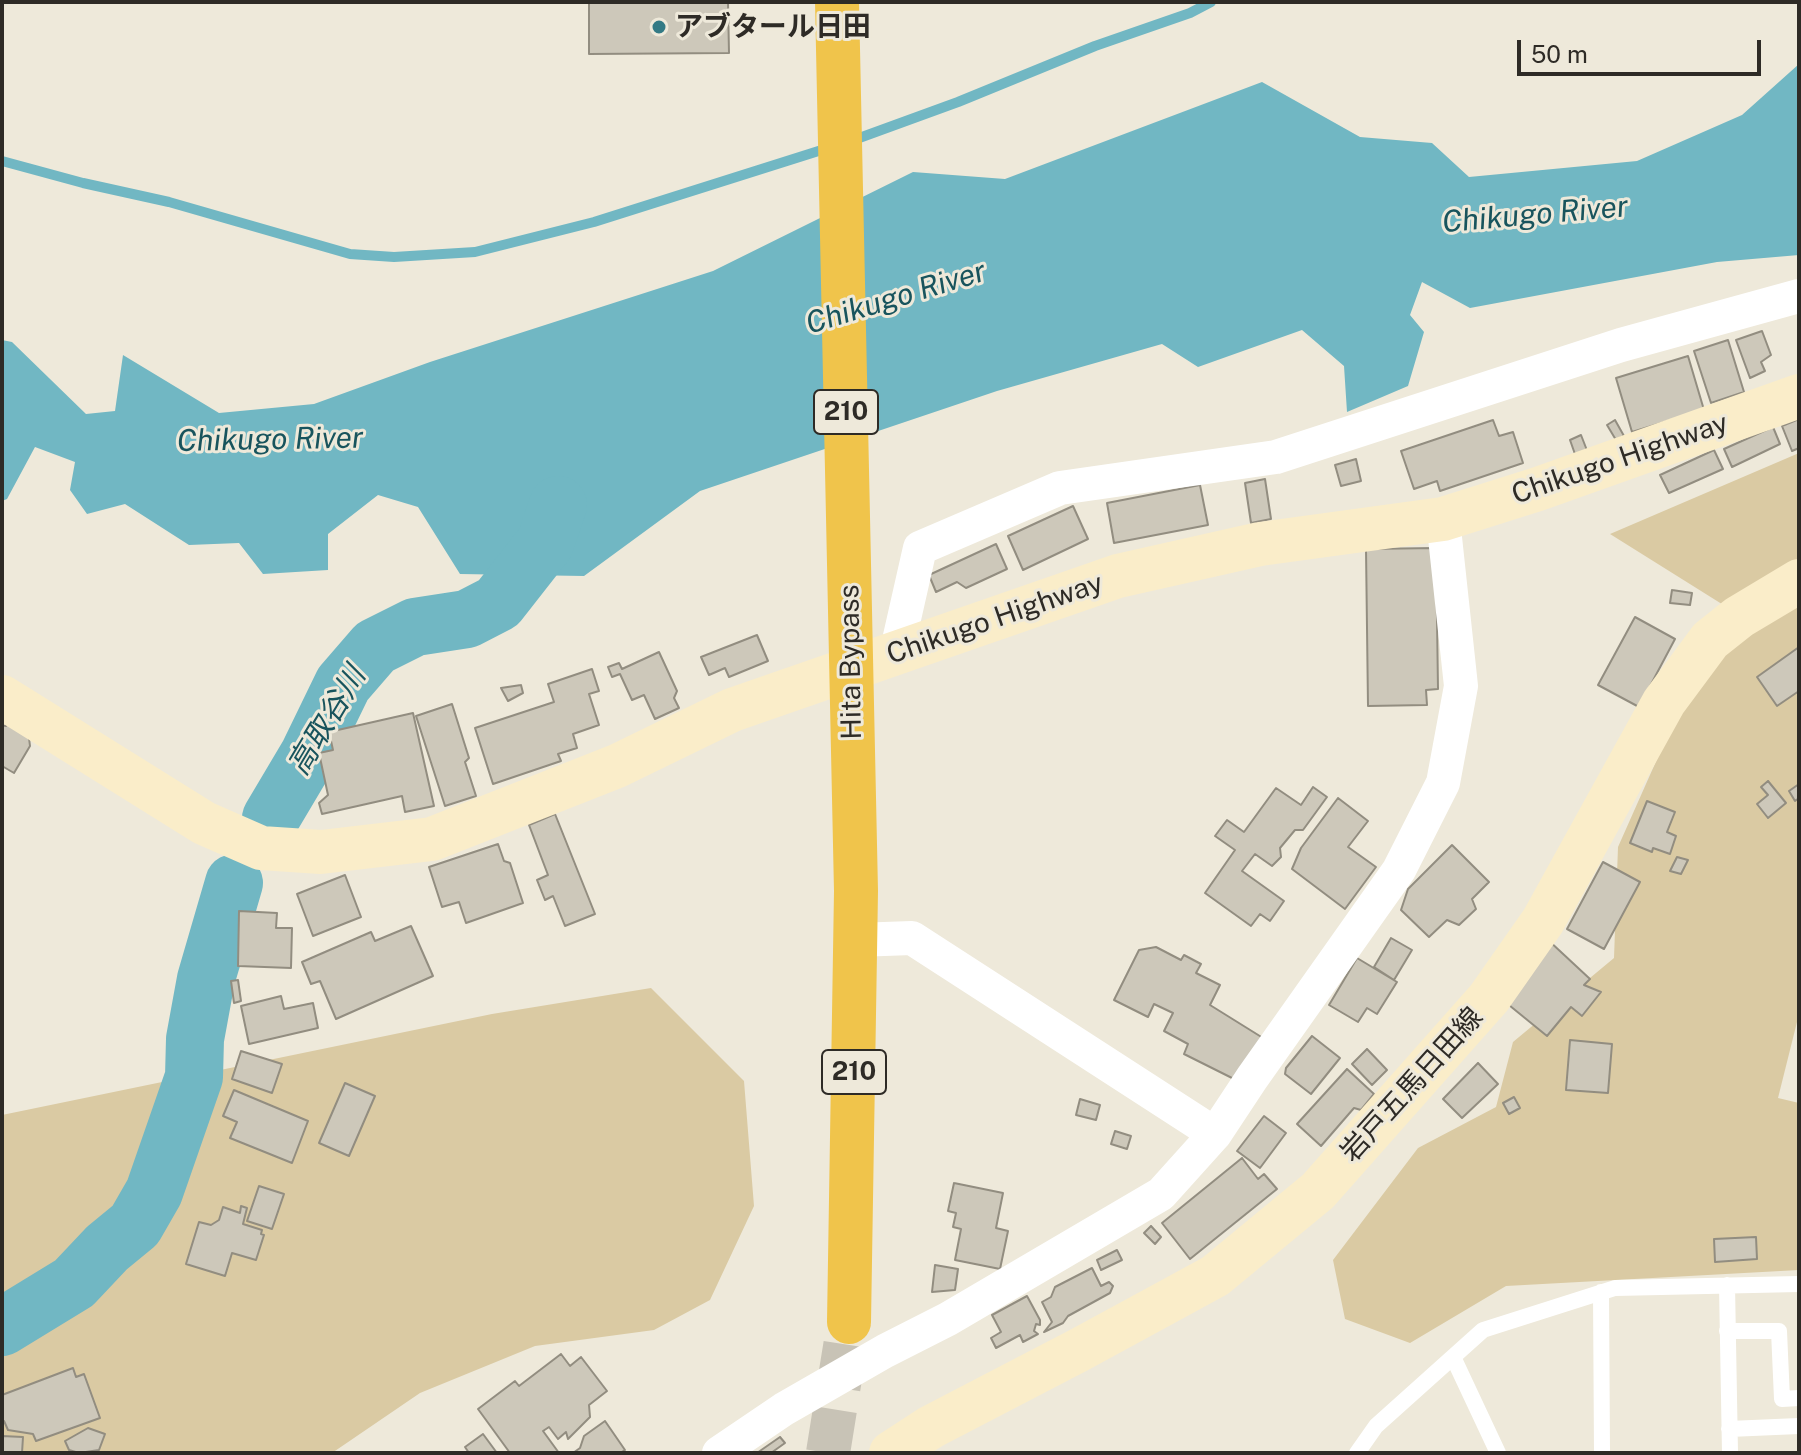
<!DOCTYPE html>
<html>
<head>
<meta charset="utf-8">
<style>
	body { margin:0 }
	#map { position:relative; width:1801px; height:1455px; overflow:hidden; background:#eee9da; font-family:"Public Sans",sans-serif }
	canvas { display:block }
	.frame { position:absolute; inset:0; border:4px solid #2e2b26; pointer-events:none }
	.scale { position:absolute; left:1517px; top:40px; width:244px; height:36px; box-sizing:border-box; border:4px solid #2e2b26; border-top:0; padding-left:10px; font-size:24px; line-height:28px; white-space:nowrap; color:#2e2b26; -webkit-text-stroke:6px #eee9da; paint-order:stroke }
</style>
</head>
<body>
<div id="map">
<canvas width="1801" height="1455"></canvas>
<div class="frame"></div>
<div class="scale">50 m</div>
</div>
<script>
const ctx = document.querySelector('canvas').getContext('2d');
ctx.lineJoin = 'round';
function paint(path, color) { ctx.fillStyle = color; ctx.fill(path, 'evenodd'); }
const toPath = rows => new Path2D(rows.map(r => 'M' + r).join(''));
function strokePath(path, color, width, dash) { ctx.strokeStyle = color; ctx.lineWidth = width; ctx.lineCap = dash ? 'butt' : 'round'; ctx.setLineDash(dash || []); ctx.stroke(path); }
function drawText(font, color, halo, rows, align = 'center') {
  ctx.font = font + ' "Public Sans","Noto Sans JP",sans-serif'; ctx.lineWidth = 6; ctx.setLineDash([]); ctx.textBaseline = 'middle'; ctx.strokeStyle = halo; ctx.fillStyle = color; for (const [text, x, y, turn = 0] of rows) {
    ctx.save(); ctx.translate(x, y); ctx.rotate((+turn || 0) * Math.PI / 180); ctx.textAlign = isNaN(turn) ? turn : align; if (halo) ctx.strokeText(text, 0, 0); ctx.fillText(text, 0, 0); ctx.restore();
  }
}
paint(toPath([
	[1799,453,1799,1014,1778,1098,1799,1103,1799,1270,1506,1286,1410,1343,1345,1319,1333,1260,1418,1148,1496,1107,1513,1042,1614,958,1618,847,1725,606,1610,534],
	[651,988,744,1081,754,1206,710,1300,654,1330,535,1346,420,1393,332,1453,2,1453,2,1115,492,1014]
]), '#dacaa3');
paint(toPath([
	[1799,64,1799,255,1717,262,1470,308,1422,282,1410,315,1424,332,1408,386,1347,412,1344,366,1302,330,1198,367,1162,344,997,391,700,491,584,576,460,574,418,507,378,495,328,534,328,570,263,574,239,543,189,545,125,504,87,514,70,490,75,462,35,447,7,499,2,501,2,340,12,342,86,414,115,411,123,355,219,413,314,404,430,362,713,271,913,172,1005,179,1262,82,1360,137,1432,143,1469,177,1637,161,1742,115]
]), '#71b7c3');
strokePath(toPath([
	[851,141,958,102,1095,46,1190,13,1211,2],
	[2,161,83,183,169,202,350,254,394,257,475,252,594,222,828,148]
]), '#71b7c3', 10);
strokePath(toPath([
	[271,818,309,754,343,684,375,647,415,627,467,619,498,603,545,543,558,505],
	[2,1327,74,1283,107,1248,135,1225,154,1192,194,1077,195,1039,206,979,234,883]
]), '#71b7c3', 58);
const building = toPath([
	[589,2,728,2,729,53,589,54,589,2],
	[1762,331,1771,355,1761,362,1765,371,1750,378,1736,340,1762,331],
	[1728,340,1744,392,1711,403,1694,351,1728,340],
	[1688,356,1704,410,1632,432,1616,378,1688,356],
	[1799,419,1799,448,1792,451,1782,426,1799,419],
	[1493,420,1499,436,1513,432,1523,463,1440,491,1437,481,1414,489,1401,451,1493,420],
	[1615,420,1624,436,1616,440,1607,425,1615,420],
	[1773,427,1780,444,1732,467,1724,449,1773,427],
	[1581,435,1588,453,1576,457,1570,440,1581,435],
	[1714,450,1723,469,1669,493,1660,475,1714,450],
	[1356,459,1361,481,1341,486,1335,465,1356,459],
	[1265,479,1271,519,1251,523,1245,483,1265,479],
	[1200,485,1208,525,1114,543,1107,503,1200,485],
	[1073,506,1088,539,1023,570,1008,536,1073,506],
	[996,544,1007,569,966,588,957,582,936,592,929,575,996,544],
	[1436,548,1438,689,1426,690,1427,705,1368,706,1366,549,1436,548],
	[1672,590,1692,593,1690,605,1670,603,1672,590],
	[1635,617,1675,639,1639,707,1598,685,1635,617],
	[757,635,768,661,729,677,725,668,709,675,701,657,757,635],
	[1799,647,1799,691,1777,706,1757,677,1799,647],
	[659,652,677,691,674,698,679,708,655,719,644,695,632,700,620,674,612,677,608,667,619,663,622,669,659,652],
	[592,669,599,691,589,694,599,725,573,734,577,748,558,754,561,761,493,784,475,728,554,702,548,684,592,669],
	[521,685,523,693,508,701,501,688,521,685],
	[452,704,469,758,465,762,476,796,445,806,416,716,452,704],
	[413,713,434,806,405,812,402,796,322,814,319,803,328,795,319,753,333,750,329,732,413,713],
	[8,720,29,738,30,746,14,773,2,766,2,725,6,726,8,720],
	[1768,781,1786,803,1768,818,1757,804,1768,795,1761,787,1768,781],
	[1799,784,1799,798,1795,801,1789,791,1799,784],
	[1313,787,1327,797,1303,830,1295,830,1280,848,1281,857,1272,866,1255,854,1242,871,1284,901,1270,921,1260,914,1251,926,1205,893,1235,850,1215,836,1227,820,1244,832,1276,788,1301,805,1313,787],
	[1338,798,1368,821,1348,847,1376,867,1345,909,1292,869,1301,848,1338,798],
	[1647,801,1675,812,1667,832,1676,836,1670,854,1653,848,1652,852,1630,843,1647,801],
	[555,814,595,914,565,926,553,896,545,900,537,880,548,875,529,825,555,814],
	[498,844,504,861,510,863,523,903,466,923,459,902,442,907,429,867,498,844],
	[1452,845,1489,882,1472,899,1476,909,1459,925,1447,920,1429,937,1401,910,1408,889,1452,845],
	[1677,857,1688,860,1681,874,1670,871,1677,857],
	[1603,862,1640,882,1604,949,1567,929,1603,862],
	[345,875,361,917,313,936,297,894,345,875],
	[239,911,277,913,276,928,292,928,291,968,238,966,239,911],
	[411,926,433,976,336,1019,320,981,311,984,302,962,371,932,375,941,411,926],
	[1391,938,1412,950,1394,980,1374,967,1391,938],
	[1547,939,1590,979,1584,985,1601,992,1582,1016,1571,1007,1547,1036,1504,1001,1547,939],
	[1156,947,1181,960,1184,955,1201,964,1196,973,1220,985,1210,1005,1263,1038,1236,1080,1184,1054,1188,1044,1164,1031,1173,1013,1154,1004,1148,1017,1114,1000,1139,950,1156,947],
	[1357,958,1397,982,1377,1014,1367,1008,1358,1022,1329,1005,1357,958],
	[238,980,241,1001,234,1003,231,981,238,980],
	[281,996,284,1009,313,1003,318,1028,249,1044,241,1006,281,996],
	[1312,1036,1340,1058,1311,1094,1285,1074,1286,1068,1312,1036],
	[1570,1040,1612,1044,1608,1093,1566,1090,1570,1040],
	[1367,1049,1387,1070,1372,1085,1352,1064,1367,1049],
	[241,1051,282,1064,272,1093,232,1079,241,1051],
	[1478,1063,1498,1084,1462,1118,1443,1099,1478,1063],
	[1347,1069,1374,1094,1361,1110,1354,1108,1321,1146,1297,1124,1347,1069],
	[345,1083,375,1096,349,1156,319,1143,345,1083],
	[234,1090,308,1121,292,1163,230,1138,237,1122,223,1116,234,1090],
	[1514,1097,1520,1108,1509,1114,1503,1103,1514,1097],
	[1080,1099,1100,1105,1096,1120,1076,1115,1080,1099],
	[1264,1116,1286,1133,1260,1168,1237,1151,1264,1116],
	[1115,1131,1131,1136,1127,1149,1111,1144,1115,1131],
	[1242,1158,1258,1179,1264,1174,1277,1189,1190,1259,1162,1223,1242,1158],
	[954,1183,1003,1193,996,1228,1008,1231,1000,1269,955,1260,961,1229,953,1227,956,1213,948,1211,954,1183],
	[259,1186,284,1194,272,1229,247,1221,259,1186],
	[241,1206,247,1208,243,1224,262,1230,261,1234,264,1235,256,1260,232,1253,225,1276,186,1264,199,1222,211,1225,219,1220,223,1207,240,1213,241,1206],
	[1151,1226,1161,1237,1155,1244,1144,1233,1151,1226],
	[1756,1237,1757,1259,1715,1262,1714,1239,1756,1237],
	[1117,1250,1122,1260,1101,1270,1097,1260,1117,1250],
	[935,1265,958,1269,955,1290,932,1292,935,1265],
	[1092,1268,1101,1286,1109,1282,1113,1286,1110,1293,1068,1316,1063,1323,1044,1332,1052,1322,1042,1302,1051,1297,1055,1287,1092,1268],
	[1027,1296,1040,1320,1040,1325,1036,1324,1034,1331,1038,1334,1023,1342,1020,1335,996,1348,991,1338,1001,1332,992,1315,1027,1296],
	[561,1354,570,1366,581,1357,607,1391,589,1405,590,1417,568,1439,566,1432,558,1439,549,1427,543,1431,559,1453,510,1453,478,1409,515,1381,519,1386,561,1354],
	[73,1368,76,1377,84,1374,100,1418,36,1441,33,1434,8,1430,4,1421,2,1422,2,1395,73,1368],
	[605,1421,625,1450,620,1453,573,1453,580,1448,584,1436,605,1421],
	[88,1428,105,1434,99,1450,79,1453,69,1450,65,1441,88,1428],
	[483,1434,497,1453,469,1453,465,1447,483,1434],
	[2,1436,23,1437,22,1453,2,1453,2,1436],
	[780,1437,785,1443,771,1453,757,1453,780,1437]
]);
paint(building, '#cdc8ba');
strokePath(building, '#928d80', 2);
strokePath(toPath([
	[828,1453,849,1322]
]), '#c8c3b6', 44, [44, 22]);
strokePath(toPath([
	[1727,1285,1730,1453],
	[1601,1292,1602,1453],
	[1727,1331,1779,1331,1782,1399,1799,1398],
	[1453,1357,1498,1453],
	[1729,1429,1799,1426],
	[1357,1453,1376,1426,1483,1330,1615,1288,1799,1284]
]), '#fff', 16);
strokePath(toPath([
	[896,654,920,548,1060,488,1276,457,1621,345,1799,296],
	[856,940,912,938,1215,1134],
	[719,1453,784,1409,885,1351,948,1319,1161,1194,1215,1134,1252,1078,1399,870,1443,783,1461,686,1443,519]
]), '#fff', 34);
strokePath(toPath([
	[2,697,204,823,261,848,321,852,432,839,617,766,732,710,1118,576,1260,544,1443,519,1538,489,1799,396],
	[891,1453,931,1427,1079,1350,1215,1276,1318,1191,1489,998,1543,921,1664,702,1710,640,1739,617,1799,581]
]), '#faedc9', 44);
strokePath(toPath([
	[837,2,856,891,849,1322]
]), '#f0c44b', 44);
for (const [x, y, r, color] of [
	[659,27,8,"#337a85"]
]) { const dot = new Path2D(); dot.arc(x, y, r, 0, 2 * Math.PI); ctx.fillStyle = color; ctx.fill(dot); strokePath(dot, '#eee9da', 3); }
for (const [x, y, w] of [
	[846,412,64],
	[854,1072,64]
]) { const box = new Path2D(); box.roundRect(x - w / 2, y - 22, w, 44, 6); ctx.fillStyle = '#eee9da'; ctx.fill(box); strokePath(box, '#2e2b26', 2); }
drawText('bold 26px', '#2e2b26', null, [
	["210",846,412],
	["210",854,1072]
]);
drawText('bold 28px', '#2e2b26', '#eee9da', [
	["アブタール日田",675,27]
], 'left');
drawText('28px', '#2e2b26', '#eee9da', [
	["Chikugo Highway",1620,459,-19],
	["Chikugo Highway",995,619,-19],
	["Hita Bypass",851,662,-91],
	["岩戸五馬日田線",1412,1085,-48]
]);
drawText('italic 30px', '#18545d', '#eee9da', [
	["Chikugo River",1535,215,-5],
	["Chikugo River",896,298,-17],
	["Chikugo River",270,440,-1],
	["高取谷川",327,721,-59]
]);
</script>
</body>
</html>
